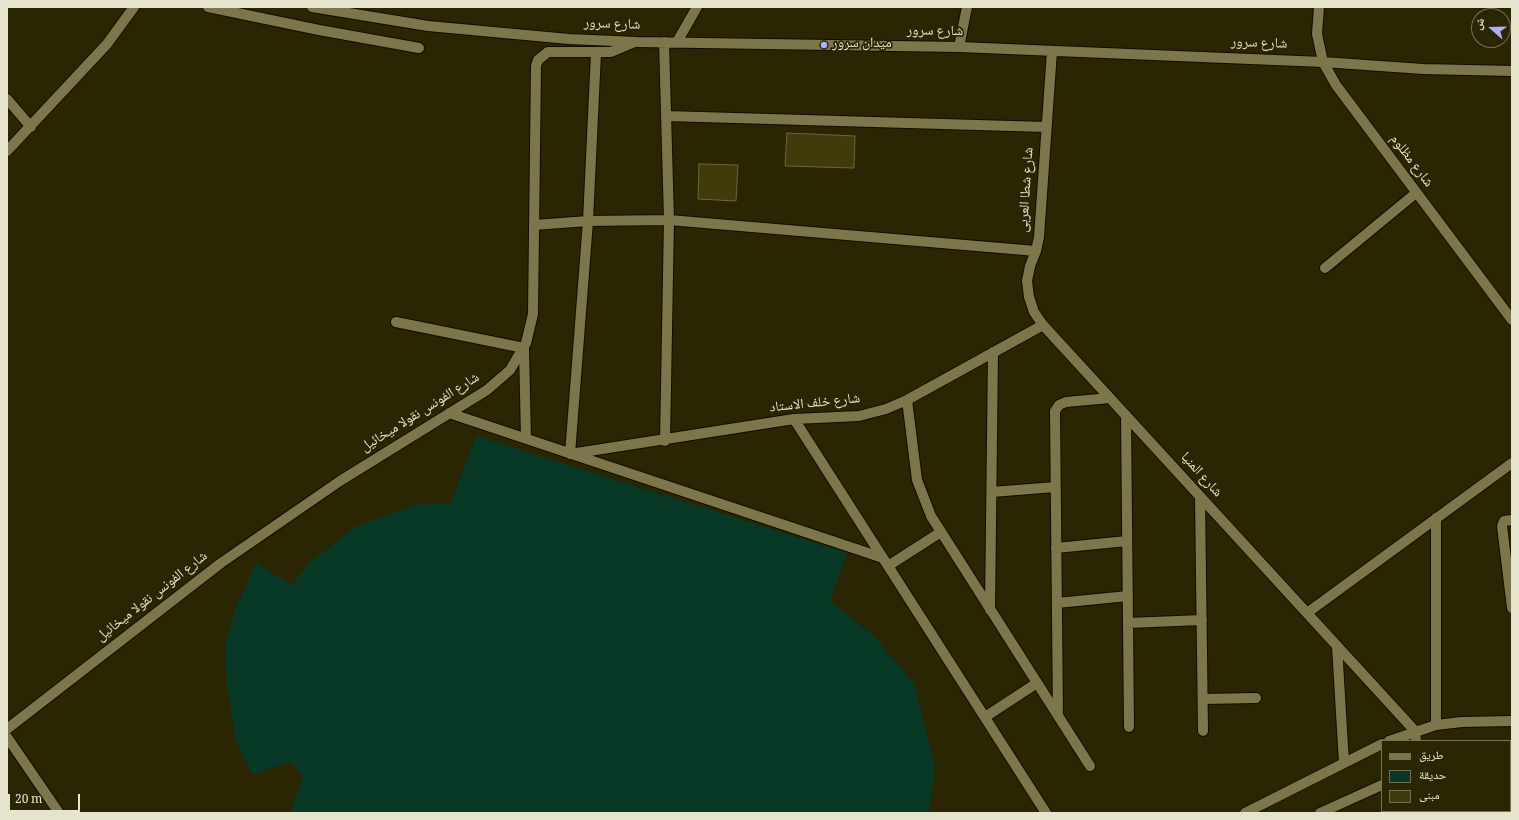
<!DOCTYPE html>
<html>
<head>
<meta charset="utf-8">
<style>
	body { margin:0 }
	#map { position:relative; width:1519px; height:820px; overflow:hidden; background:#2a2604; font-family:Georgia,"Noto Naskh Arabic",serif }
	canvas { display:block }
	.frame { position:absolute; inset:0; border:8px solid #e6e4cd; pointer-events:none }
	.legend { position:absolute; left:1381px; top:740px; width:130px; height:72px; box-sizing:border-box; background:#2a2604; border:1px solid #757254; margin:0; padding:5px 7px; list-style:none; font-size:12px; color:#e6e4cd }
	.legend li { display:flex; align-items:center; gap:8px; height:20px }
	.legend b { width:20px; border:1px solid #757254 }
	.north { position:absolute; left:1471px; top:8px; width:40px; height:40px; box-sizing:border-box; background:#2a2604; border:1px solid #757254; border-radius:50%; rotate:290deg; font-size:11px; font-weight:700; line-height:16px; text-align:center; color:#e6e4cd }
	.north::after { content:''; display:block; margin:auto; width:14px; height:18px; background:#adaffb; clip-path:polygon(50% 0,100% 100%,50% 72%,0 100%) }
	.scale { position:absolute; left:8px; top:794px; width:72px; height:18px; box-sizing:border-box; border:2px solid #e6e4cd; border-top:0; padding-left:5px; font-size:12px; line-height:14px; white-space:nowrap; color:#e6e4cd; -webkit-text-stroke:3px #2a2604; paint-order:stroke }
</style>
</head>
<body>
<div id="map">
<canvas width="1519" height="820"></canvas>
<div class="frame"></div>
<ul class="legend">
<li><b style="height:5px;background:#7c764a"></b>طريق</li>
<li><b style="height:11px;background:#073926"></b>حديقة</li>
<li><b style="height:11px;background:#413b0c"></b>مبنى</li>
</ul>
<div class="north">ش</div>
<div class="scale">20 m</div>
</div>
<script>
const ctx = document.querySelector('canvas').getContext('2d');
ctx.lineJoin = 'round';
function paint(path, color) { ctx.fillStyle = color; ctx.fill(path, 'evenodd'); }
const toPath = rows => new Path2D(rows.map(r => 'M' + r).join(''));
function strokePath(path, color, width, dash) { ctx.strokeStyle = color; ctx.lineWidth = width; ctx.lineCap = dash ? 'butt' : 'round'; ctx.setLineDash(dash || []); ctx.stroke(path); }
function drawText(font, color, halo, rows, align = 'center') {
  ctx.font = font + ' Georgia,"Noto Naskh Arabic",serif'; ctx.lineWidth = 3.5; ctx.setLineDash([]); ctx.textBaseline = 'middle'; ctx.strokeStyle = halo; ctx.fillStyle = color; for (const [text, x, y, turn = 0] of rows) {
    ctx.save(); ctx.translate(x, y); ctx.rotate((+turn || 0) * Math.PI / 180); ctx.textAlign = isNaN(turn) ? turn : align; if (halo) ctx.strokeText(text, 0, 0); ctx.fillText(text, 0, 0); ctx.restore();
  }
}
paint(toPath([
	[476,436,847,553,830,601,876,638,914,684,935,767,929,813,291,813,303,776,291,762,252,774,236,740,227,685,225,646,236,607,256,563,292,585,309,563,355,527,415,505,451,503]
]), '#073926');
const building = toPath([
	[787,133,855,136,854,168,785,166,787,133],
	[699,164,738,165,736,201,698,199,699,164]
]);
paint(building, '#413b0c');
strokePath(building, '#6c673b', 1);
const minor = toPath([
	[208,7,319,30,419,48],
	[312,7,428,26,569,39,637,42,959,47,1323,62,1423,69,1512,71],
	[1319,7,1317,34,1323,62,1336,85,1512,320],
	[664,42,669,220,665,441],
	[677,42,697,7],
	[959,47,967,7],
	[1052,51,1039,237,1036,251,1030,266,1027,281,1029,297,1034,312,1043,325,1415,731,1416,741],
	[596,53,588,221,570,454,794,419,859,416,886,409,907,400,1043,325],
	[7,99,31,127],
	[666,116,1046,127],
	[7,151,107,44,134,7],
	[534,225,588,221,669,220,1036,251],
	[1325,268,1416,193],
	[396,322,524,348,526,439],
	[907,400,917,480,931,516,1090,766],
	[449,413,883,558],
	[1126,415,1129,727],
	[794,419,1046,813],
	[992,492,1055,487],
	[1200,496,1203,731],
	[1512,520,1504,521,1502,526,1512,608],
	[1056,548,1127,541],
	[888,566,941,532],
	[1057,603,1128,596],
	[990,610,993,352],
	[1307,613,1512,463],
	[1128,623,1202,620],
	[1337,646,1344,763],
	[1203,699,1256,698],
	[1058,716,1055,411,1059,405,1066,402,1110,398],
	[985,717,1037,683],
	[1436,725,1436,518],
	[7,729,221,563,340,481,487,390,510,370,526,343,533,314,536,66,538,60,548,52,611,52,635,42],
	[7,737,59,813],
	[1389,741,1436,725,1462,722,1512,721],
	[1510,750,1512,750],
	[1413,811,1414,813],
	[1245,813,1382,744],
	[1320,813,1382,785]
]);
strokePath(minor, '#110e00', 12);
strokePath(minor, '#7c764a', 10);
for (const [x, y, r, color] of [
	[824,45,4,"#adaffb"]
]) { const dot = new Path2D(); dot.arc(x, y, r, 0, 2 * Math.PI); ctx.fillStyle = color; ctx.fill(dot); strokePath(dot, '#2a2604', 1.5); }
drawText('14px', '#e6e4cd', '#2a2604', [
	["شارع سرور",612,26,2],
	["شارع سرور",935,33,1],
	["شارع سرور",1259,45,2],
	["شارع مظلوم",1410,162,53],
	["شارع شطا العربى",1028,190,-86],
	["شارع خلف الاستاد",815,405,-6],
	["شارع الفونس نقولا ميخائيل",421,414,-32],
	["شارع المنيا",1200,476,48],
	["شارع الفونس نقولا ميخائيل",153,598,-38]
]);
drawText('14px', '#e6e4cd', '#2a2604', [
	["ميدان سرور",832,45]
], 'left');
</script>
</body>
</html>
